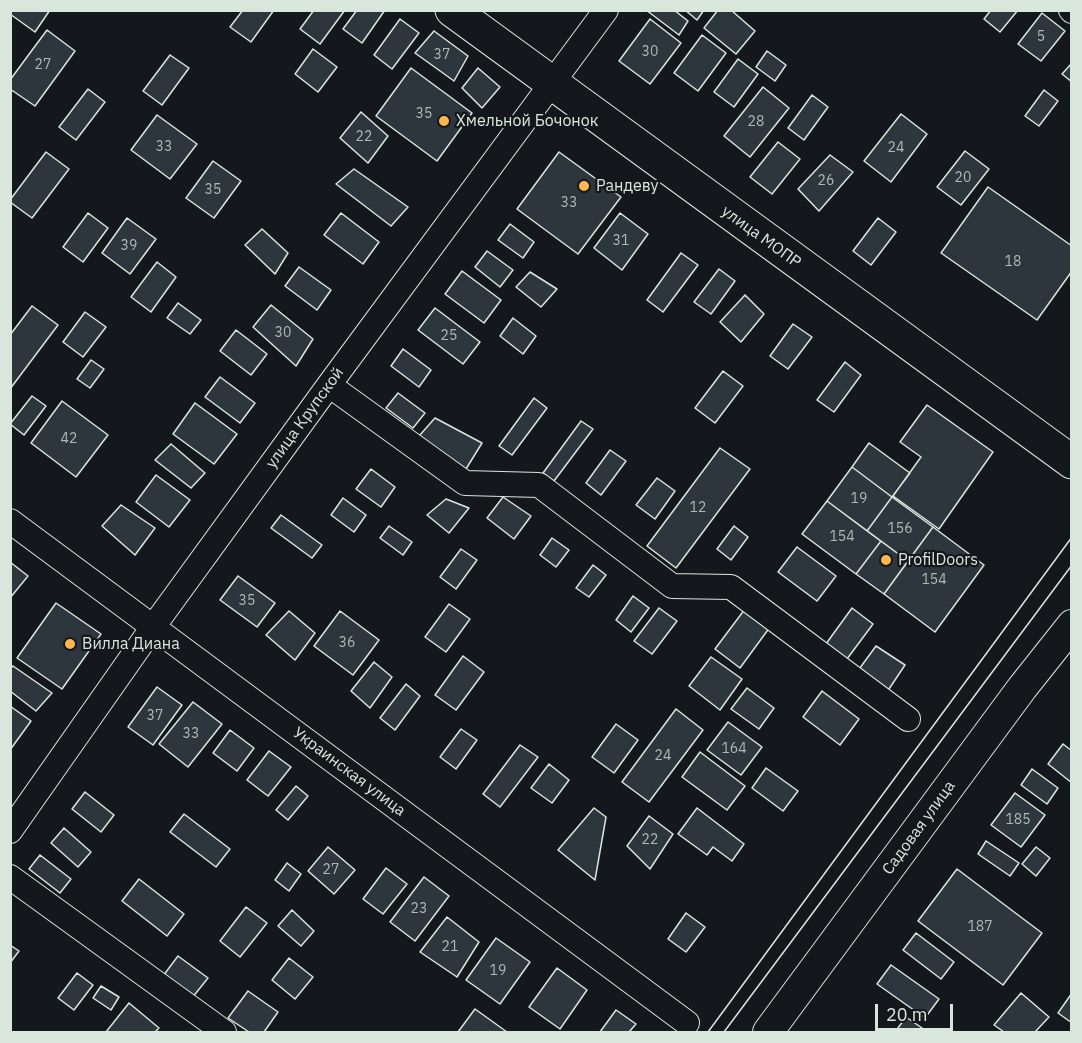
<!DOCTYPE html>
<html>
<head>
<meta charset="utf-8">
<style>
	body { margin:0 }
	#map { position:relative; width:1082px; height:1043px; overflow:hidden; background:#14181c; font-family:"IBM Plex Sans",sans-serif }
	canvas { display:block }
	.frame { position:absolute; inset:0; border:12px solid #d8e6dc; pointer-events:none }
	.scale { position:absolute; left:875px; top:1004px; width:78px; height:27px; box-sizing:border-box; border:3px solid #d8e6dc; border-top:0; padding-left:8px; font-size:18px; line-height:21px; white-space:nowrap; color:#d8e6dc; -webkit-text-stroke:4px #14181c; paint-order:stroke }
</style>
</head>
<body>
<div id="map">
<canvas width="1082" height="1043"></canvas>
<div class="frame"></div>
<div class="scale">20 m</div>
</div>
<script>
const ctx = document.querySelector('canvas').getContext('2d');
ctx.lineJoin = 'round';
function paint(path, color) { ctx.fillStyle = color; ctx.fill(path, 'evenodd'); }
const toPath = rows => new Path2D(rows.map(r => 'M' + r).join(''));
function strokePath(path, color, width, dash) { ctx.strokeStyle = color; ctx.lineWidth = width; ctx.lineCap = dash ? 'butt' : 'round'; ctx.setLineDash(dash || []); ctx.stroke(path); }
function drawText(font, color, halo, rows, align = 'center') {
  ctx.font = font + ' "IBM Plex Sans",sans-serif'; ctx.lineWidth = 4.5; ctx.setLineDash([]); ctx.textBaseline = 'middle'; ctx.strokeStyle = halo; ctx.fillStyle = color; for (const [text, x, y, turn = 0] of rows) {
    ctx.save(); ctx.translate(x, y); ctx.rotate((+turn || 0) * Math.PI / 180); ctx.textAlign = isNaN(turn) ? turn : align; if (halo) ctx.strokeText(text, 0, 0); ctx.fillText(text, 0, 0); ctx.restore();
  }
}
const building = toPath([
	[10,10,50,10,35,32,10,14,10,10],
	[243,10,274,10,251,42,230,27,243,10],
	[314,10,345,10,320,44,300,29,314,10],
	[357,10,385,10,362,43,343,29,357,10],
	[646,10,674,10,688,21,679,35,646,10],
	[685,10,704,10,697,20,685,10],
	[718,10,731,10,755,31,736,54,704,28,718,10],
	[991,10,1018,10,1000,32,984,19,991,10],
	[1042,13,1065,31,1041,61,1018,44,1042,13],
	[400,19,419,33,392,69,374,55,400,19],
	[650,19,681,43,650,84,619,61,650,19],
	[47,30,75,51,35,106,10,89,10,80,47,30],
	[434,31,468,56,454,81,415,53,434,31],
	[702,35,726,53,698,91,674,73,702,35],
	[313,49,337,67,318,92,295,74,313,49],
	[767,51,786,65,775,81,756,67,767,51],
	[170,55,189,68,162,105,143,91,170,55],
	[738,59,758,74,734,107,714,92,738,59],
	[1072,63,1072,82,1062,74,1072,63],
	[411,68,472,113,437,161,376,116,411,68],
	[478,68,500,87,482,108,462,88,478,68],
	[763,87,789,108,750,157,724,136,763,87],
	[88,89,105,102,76,140,59,127,88,89],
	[1044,90,1058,101,1039,126,1025,116,1044,90],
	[812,95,828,107,804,140,788,128,812,95],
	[361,112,388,136,368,163,340,138,361,112],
	[901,114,927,134,891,182,864,161,901,114],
	[157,115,197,144,170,179,131,150,157,115],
	[778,142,800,159,772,194,750,177,778,142],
	[965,151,989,169,961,205,937,187,965,151],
	[46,152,69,169,32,218,10,202,10,200,46,152],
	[559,152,621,197,578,254,517,209,559,152],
	[830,155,853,172,819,211,798,189,830,155],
	[213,161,241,181,214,218,186,198,213,161],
	[354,169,408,207,391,226,336,184,354,169],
	[988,187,1072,246,1072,271,1037,320,941,253,988,187],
	[88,213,108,228,83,262,63,247,88,213],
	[341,213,379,242,363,264,324,235,341,213],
	[620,213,648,234,622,270,594,248,620,213],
	[127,218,156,239,130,274,102,253,127,218],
	[878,218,896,232,871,265,853,251,878,218],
	[510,224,534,242,523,258,498,240,510,224],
	[262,229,288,253,275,274,245,245,262,229],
	[487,251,513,270,500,287,475,267,487,251],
	[681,253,698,265,663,312,647,300,681,253],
	[157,262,176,277,151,312,131,297,157,262],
	[299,267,331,290,317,310,285,286,299,267],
	[719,269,735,281,711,314,694,302,719,269],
	[462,271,501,300,484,323,445,294,462,271],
	[530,272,557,289,541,307,516,287,530,272],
	[745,295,764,314,741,342,720,322,745,295],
	[178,303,201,320,190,334,167,318,178,303],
	[271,305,313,339,296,366,253,327,271,305],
	[32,306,58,325,10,389,10,335,32,306],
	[435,308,480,342,463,364,418,330,435,308],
	[85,312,106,327,83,357,63,342,85,312],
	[513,318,536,336,523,354,500,336,513,318],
	[793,324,812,337,788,369,770,356,793,324],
	[236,330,267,354,251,375,220,351,236,330],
	[403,349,431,370,419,387,391,366,403,349],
	[91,360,104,369,90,388,77,379,91,360],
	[845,362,861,375,834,412,817,400,845,362],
	[723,371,743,386,715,423,695,408,723,371],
	[220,377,255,403,240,423,205,397,220,377],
	[398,393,425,413,413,428,386,408,398,393],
	[32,396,46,406,24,435,10,424,32,396],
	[534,398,547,408,512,455,499,446,534,398],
	[62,401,108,435,76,477,31,443,62,401],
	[195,403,237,434,214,464,173,434,195,403],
	[927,405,993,452,939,529,893,496,921,457,900,442,927,405],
	[435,418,482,443,466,469,419,436,435,418],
	[581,421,593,429,554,481,543,473,581,421],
	[869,443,910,473,892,497,852,467,869,443],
	[171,444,205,473,191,488,155,460,171,444],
	[720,448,750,469,676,568,647,546,720,448],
	[610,450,626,461,601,495,586,483,610,450],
	[852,467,892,497,867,531,827,501,852,467],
	[371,469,395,487,381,507,356,489,371,469],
	[156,475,190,500,169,527,136,502,156,475],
	[657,478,675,491,655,519,636,505,657,478],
	[503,497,531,516,514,539,487,518,503,497],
	[892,497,933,527,908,561,867,531,892,497],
	[343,498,366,515,354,532,331,515,343,498],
	[446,499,469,508,449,533,427,515,446,499],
	[827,501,881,541,856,574,802,534,827,501],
	[121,505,155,528,135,555,102,526,121,505],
	[281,515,322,545,312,558,271,528,281,515],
	[389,526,412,542,403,555,380,538,389,526],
	[734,526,748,537,731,560,717,549,734,526],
	[933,527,984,565,935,632,884,594,933,527],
	[552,538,569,550,556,567,540,555,552,538],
	[881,541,908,561,884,594,856,574,881,541],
	[797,547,836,576,817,601,778,572,797,547],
	[461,549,477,560,456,589,440,577,461,549],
	[10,562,28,576,10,598,10,562],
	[593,565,606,575,589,597,576,588,593,565],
	[238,576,275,603,257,627,220,600,238,576],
	[633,596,649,608,631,632,616,620,633,596],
	[56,603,101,634,62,689,17,658,56,603],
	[449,604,470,619,446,652,425,637,449,604],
	[659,608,677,621,652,654,634,641,659,608],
	[852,608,873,624,844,663,823,648,852,608],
	[745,609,770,627,740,668,715,649,745,609],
	[289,611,315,633,295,660,266,635,289,611],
	[340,611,379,640,353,675,314,646,340,611],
	[876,646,905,665,887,692,857,672,876,646],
	[463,656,484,672,456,710,435,695,463,656],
	[711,657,742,679,720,710,689,686,711,657],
	[374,662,392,677,370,708,351,691,374,662],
	[13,666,52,693,36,711,10,691,10,669,13,666],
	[406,684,420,696,395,730,380,718,406,684],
	[157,687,182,705,153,745,128,727,157,687],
	[747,688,774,708,759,729,731,709,747,688],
	[822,691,859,719,840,745,803,717,822,691],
	[193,702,222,724,188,767,159,744,193,702],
	[10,706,31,721,10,750,10,706],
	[676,709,703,730,649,802,622,782,676,709],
	[728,722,762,747,741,775,707,750,728,722],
	[616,724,638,740,614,773,592,757,616,724],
	[461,729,477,740,456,769,440,757,461,729],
	[230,730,254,748,237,771,213,753,230,730],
	[1063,744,1072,751,1072,783,1048,764,1063,744],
	[520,745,538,757,500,807,483,794,520,745],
	[269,751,291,767,268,796,247,780,269,751],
	[700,752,745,786,727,810,682,777,700,752],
	[549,764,569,780,552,803,531,788,549,764],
	[766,768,798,791,783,811,752,788,766,768],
	[1032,769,1058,788,1047,804,1021,785,1032,769],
	[296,786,308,796,288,820,276,810,296,786],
	[85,792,114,815,101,832,72,809,85,792],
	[1015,793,1045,815,1021,847,991,825,1015,793],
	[594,808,606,817,595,880,558,850,594,808],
	[697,808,744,844,732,861,713,847,707,855,678,834,697,808],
	[184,814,230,849,216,867,170,832,184,814],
	[649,816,673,834,650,869,627,846,649,816],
	[64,828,91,852,78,867,51,843,64,828],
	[986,841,1019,863,1010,876,978,854,986,841],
	[328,847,355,870,334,894,308,871,328,847],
	[1036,847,1050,858,1036,876,1022,864,1036,847],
	[40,855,71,879,60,893,29,869,40,855],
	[287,863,301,874,289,891,275,880,287,863],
	[386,868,407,884,383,914,363,899,386,868],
	[957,869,1042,933,1003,985,918,921,957,869],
	[424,877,449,896,415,941,390,922,424,877],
	[139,879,184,914,167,936,122,901,139,879],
	[246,907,267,923,240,957,220,941,246,907],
	[292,910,314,931,301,946,278,926,292,910],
	[686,913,705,927,686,952,668,939,686,913],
	[447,917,479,942,457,977,420,952,447,917],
	[916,933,954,962,941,979,903,950,916,933],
	[496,938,530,962,500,1004,466,980,496,938],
	[10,945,19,951,10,963,10,945],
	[178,956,208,978,192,998,163,976,178,956],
	[289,958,313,977,295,999,272,980,289,958],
	[891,965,939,999,925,1018,877,984,891,965],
	[557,968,587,990,560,1029,529,1007,557,968],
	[77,973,93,985,74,1010,58,998,77,973],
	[101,986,119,997,111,1010,93,998,101,986],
	[248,991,278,1012,264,1032,249,1032,228,1018,248,991],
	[1021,993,1049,1017,1035,1032,1004,1032,994,1025,1021,993],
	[1072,993,1072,1023,1058,1013,1072,993],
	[129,1003,159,1028,155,1032,106,1032,129,1003],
	[475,1009,507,1032,458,1032,475,1009],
	[616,1010,636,1024,629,1032,600,1032,616,1010],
	[906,1017,925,1030,924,1032,895,1032,906,1017]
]);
paint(building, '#2c363c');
strokePath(building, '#d8e6dc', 1.5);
const minor = toPath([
	[1071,10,1072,11],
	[329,385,465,483,539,485,672,586,731,587,908,719],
	[10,521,687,1023],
	[10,831,153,627,329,385,606,10],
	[10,877,224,1032]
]);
const tertiary = toPath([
	[768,1032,1022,688,1072,625]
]);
const secondary = toPath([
	[452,10,1072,462]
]);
strokePath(minor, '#d8e6dc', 26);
strokePath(tertiary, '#d8e6dc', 32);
strokePath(secondary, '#d8e6dc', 35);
strokePath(minor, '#14181c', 24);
strokePath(tertiary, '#14181c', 30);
strokePath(secondary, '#14181c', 33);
strokePath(toPath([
	[708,1032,1072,537],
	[724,1032,1072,565]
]), '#d8e6dc', 1.5);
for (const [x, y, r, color] of [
	[444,121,6,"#ffb74d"],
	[584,186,6,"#ffb74d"],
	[886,560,6,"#ffb74d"],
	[70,644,6,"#ffb74d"]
]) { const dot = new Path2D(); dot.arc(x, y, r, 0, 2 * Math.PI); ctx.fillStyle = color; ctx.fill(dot); strokePath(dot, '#14181c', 2); }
drawText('14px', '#adbab4', null, [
	["5",1041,37],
	["30",650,52],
	["37",442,55],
	["27",43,65],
	["35",424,114],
	["28",756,122],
	["22",364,137],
	["33",164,147],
	["24",896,148],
	["20",963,178],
	["26",826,181],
	["35",213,190],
	["33",569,203],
	["31",621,241],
	["39",129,246],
	["18",1013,262],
	["30",283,333],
	["25",449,336],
	["42",69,439],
	["19",859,499],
	["12",698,508],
	["156",900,529],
	["154",842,537],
	["154",934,580],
	["35",247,601],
	["36",347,643],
	["37",155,716],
	["33",191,734],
	["164",734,749],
	["24",663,756],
	["185",1018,820],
	["22",650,840],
	["27",331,870],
	["23",419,909],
	["187",980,927],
	["21",450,947],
	["19",498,971]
]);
drawText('16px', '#d8e6dc', '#14181c', [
	["Хмельной Бочонок",456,121],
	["Рандеву",596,186],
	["ProfilDoors",898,560],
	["Вилла Диана",82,644]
], 'left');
drawText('16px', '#d8e6dc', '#14181c', [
	["улица МОПР",761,237,36],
	["улица Крупской",305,418,-54],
	["Украинская улица",349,772,37],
	["Садовая улица",919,828,-54]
]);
</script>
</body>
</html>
